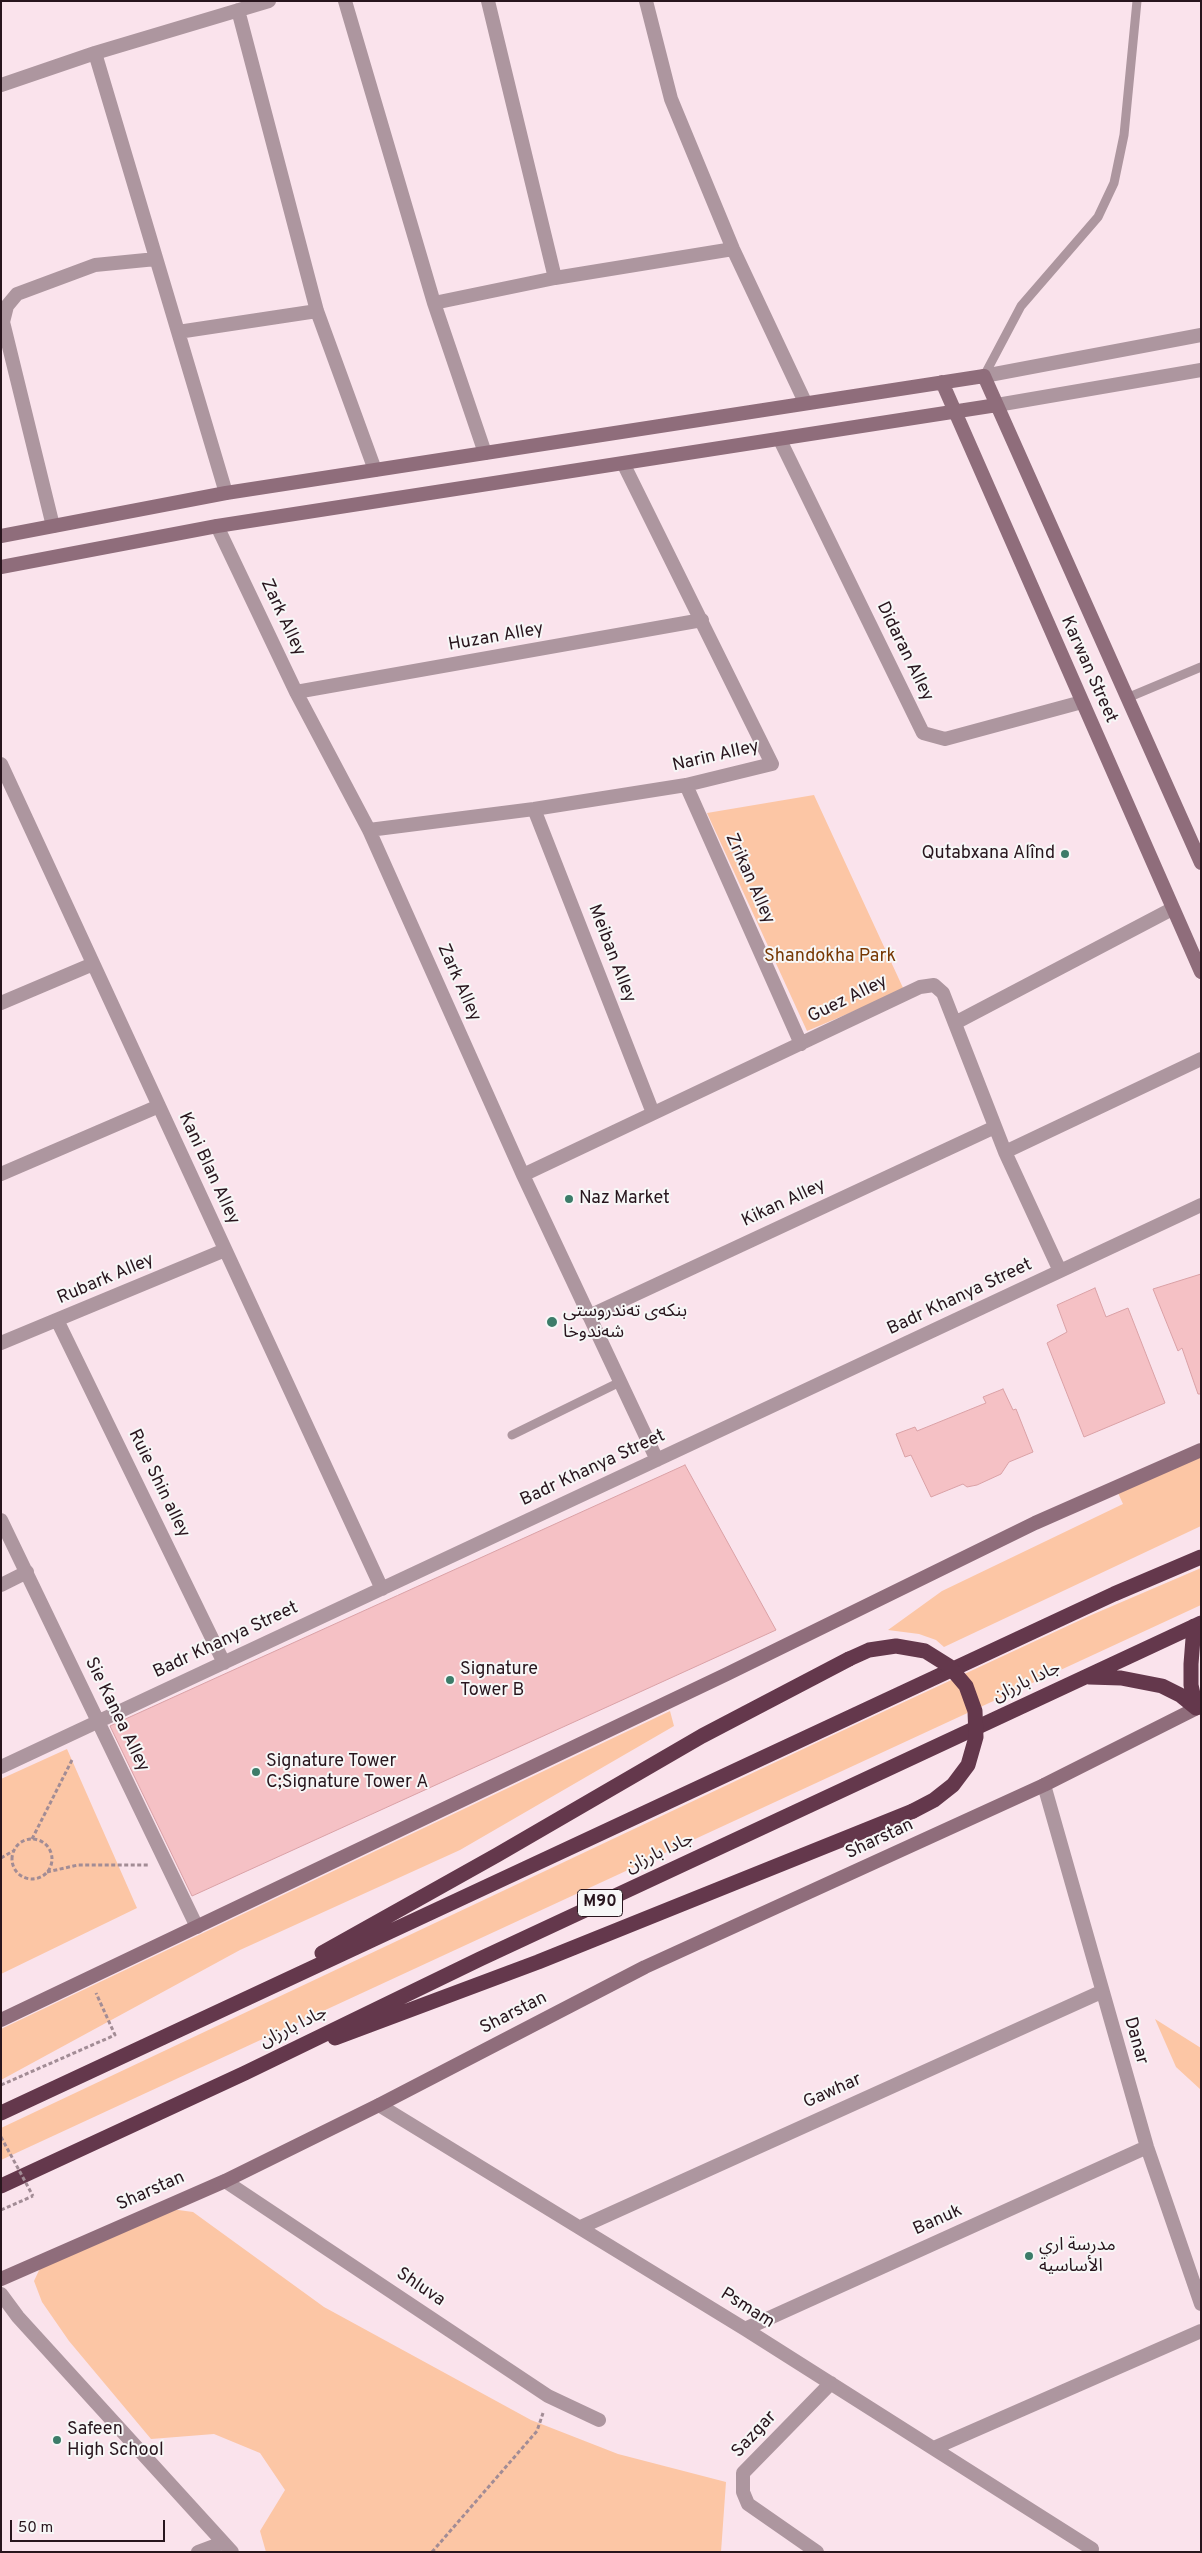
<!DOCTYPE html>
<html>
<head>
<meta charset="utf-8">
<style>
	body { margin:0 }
	#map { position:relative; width:1202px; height:2553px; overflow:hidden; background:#fae3ec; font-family:Overpass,sans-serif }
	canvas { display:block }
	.frame { position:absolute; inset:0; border:2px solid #28151d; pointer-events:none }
	.scale { position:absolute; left:10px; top:2520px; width:155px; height:22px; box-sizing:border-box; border:2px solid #28151d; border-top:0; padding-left:6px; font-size:15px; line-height:18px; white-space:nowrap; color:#28151d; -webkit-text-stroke:4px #f7f7f7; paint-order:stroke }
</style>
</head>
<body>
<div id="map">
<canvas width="1202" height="2553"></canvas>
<div class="frame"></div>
<div class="scale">50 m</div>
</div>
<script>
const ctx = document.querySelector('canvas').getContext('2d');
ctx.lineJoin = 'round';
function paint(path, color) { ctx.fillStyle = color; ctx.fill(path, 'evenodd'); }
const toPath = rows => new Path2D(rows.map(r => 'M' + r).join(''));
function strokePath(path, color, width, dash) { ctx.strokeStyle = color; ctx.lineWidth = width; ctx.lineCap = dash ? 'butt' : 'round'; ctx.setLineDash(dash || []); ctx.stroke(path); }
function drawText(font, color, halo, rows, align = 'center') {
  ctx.font = font + ' Overpass,"Noto Sans Arabic",sans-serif'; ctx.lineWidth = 4; ctx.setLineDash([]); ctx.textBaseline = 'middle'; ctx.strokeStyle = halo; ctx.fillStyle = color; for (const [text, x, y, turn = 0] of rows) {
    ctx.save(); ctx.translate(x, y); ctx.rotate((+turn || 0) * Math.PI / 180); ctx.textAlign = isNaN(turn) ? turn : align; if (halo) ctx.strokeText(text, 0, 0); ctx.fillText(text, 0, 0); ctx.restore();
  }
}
paint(toPath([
	[814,795,904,990,807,1031,707,813],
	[1201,1454,1201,1526,944,1647,936,1640,919,1634,888,1630,942,1591,1123,1504,1118,1493],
	[1201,1568,1201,1605,1,2160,1,2128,816,1743,1089,1616],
	[670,1711,674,1726,460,1850,240,1950,1,2080,1,2029],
	[67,1749,137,1908,1,1974,1,1779],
	[1155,2019,1201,2048,1201,2090,1176,2067],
	[171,2209,193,2212,324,2307,531,2420,618,2454,726,2482,721,2552,266,2552,260,2531,285,2490,260,2453,214,2434,151,2439,69,2341,42,2302,34,2281,42,2264]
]), '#fcc6a5');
const building = toPath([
	[1201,1274,1201,1394,1198,1394,1182,1348,1178,1351,1153,1289,1201,1274],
	[1095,1288,1106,1317,1128,1308,1165,1403,1084,1437,1047,1343,1067,1332,1057,1305,1095,1288],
	[1003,1389,1013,1410,1016,1409,1033,1452,1009,1462,1001,1474,977,1485,967,1487,963,1484,931,1497,911,1455,905,1457,896,1434,915,1427,917,1431,986,1403,983,1397,1003,1389],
	[685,1465,776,1630,192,1896,110,1726,685,1465]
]);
paint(building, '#f5c1c5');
strokePath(building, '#daa1a6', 1);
strokePath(toPath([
	'12 1859a20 20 0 1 1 40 0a20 20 0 1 1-40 0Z',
	[32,1839,72,1760],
	[1,1858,13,1851],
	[47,1872,78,1865,149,1865],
	[1,2085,115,2035,96,1993],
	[1,2210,33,2196],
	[432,2552,537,2431,543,2413]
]), '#a28c95', 3, [4, 2.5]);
strokePath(toPath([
	[984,376,1021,306,1098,217,1114,183,1124,135,1137,1],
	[1127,698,1201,667],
	[512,1435,620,1382]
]), '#ad969f', 9);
strokePath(toPath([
	[345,1,434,303,485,453],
	[488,1,555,278],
	[646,1,671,99,733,249,805,402],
	[238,10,317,311,375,470],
	[1,85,95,53],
	[434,303,555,278,733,249],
	[178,332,317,311],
	[780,440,923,733,945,739,1082,702],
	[226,493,95,53,269,1],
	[53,526,3,322,7,306,17,294,95,265,156,259],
	[217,526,296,692,369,830,523,1175,657,1460],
	[296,692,702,620],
	[1,764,382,1589],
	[686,785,801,1044],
	[534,809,653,1113],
	[369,830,534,809,686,785,772,764,624,465],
	[1,1003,93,964],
	[955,1023,1172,909],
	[1005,1152,1201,1059],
	[1,1174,159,1106],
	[523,1175,920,987,934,985,943,993,1005,1152,1060,1271],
	[589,1316,995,1127],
	[58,1322,224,1663],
	[1,1343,225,1250],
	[1,1520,197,1927],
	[1,1585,27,1572],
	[1,1767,1201,1205],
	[1044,1785,1147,2147,1201,2304],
	[379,2105,745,2329,1092,2549],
	[225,2181,548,2396,599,2420],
	[581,2227,1101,1992],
	[1,2294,18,2317,232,2552],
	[745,2329,1147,2147],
	[934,2448,1201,2331],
	[198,2552,222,2543],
	[817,2552,748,2504,743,2492,743,2473,831,2383]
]), '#ad969f', 14);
strokePath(toPath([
	[984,376,1201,335],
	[997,405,1201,370]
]), '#ad969f', 14);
strokePath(toPath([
	[942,382,1201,972],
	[1,536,226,493,984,376,1201,863],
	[1,567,217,526,997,405],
	[1,2020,727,1674,1035,1523,1201,1450],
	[1,2279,225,2181,379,2105,645,1967,1044,1785,1201,1706]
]), '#8f6d7b', 14);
strokePath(toPath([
	[1194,1626,1191,1664,1191,1685,1196,1708],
	[1089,1677,1121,1678,1162,1686,1180,1695,1196,1708],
	[322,1953,497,1855,702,1736,849,1659],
	[335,2038,538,1962,913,1811],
	[1,2113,1114,1594,1201,1557],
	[1,2186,245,2073,480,1959,1201,1623]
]), '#64384c', 15);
strokePath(toPath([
	[1,2137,33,2196]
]), '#a28c95', 3, [4, 2.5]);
strokePath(toPath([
	[849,1659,869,1650,896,1646,925,1651,949,1666,966,1686,975,1711,976,1737,968,1765,953,1785,934,1800,913,1811]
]), '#64384c', 15);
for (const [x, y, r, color] of [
	[1065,854,5,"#3c7c69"],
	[569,1199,5,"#3c7c69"],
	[552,1322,6,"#3c7c69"],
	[450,1680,5,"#3c7c69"],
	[256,1772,5,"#3c7c69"],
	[1029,2256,5,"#3c7c69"],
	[57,2440,5,"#3c7c69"]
]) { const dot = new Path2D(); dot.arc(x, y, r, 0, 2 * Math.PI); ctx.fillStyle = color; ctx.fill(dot); strokePath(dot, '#f7f7f7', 2); }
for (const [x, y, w] of [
	[600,1903,45]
]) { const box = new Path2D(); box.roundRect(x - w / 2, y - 13.5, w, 27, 4); ctx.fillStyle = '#f7f7f7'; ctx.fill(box); strokePath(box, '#28151d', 1); }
drawText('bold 16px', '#28151d', null, [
	["M90",600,1903]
]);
drawText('18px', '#28151d', '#f7f7f7', [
	["Zark Alley",282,618,65],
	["Huzan Alley",496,638,-10],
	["Didaran Alley",904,652,64],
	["Karwan Street",1088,670,66],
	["Narin Alley",716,757,-13],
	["Zrikan Alley",749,879,66],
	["Meiban Alley",611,954,69],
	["Zark Alley",458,983,66],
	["Guez Alley",848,1000,-26],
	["Kani Blan Alley",208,1169,65],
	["Kikan Alley",784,1204,-25],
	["Rubark Alley",106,1280,-23],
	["Badr Khanya Street",960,1298,-25],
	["Badr Khanya Street",593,1469,-25],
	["Ruie Shin alley",158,1484,64],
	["Badr Khanya Street",226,1641,-25],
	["جادا بارزان",1027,1683,-25],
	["Sie Kanea Alley",116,1715,64],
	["Sharstan",880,1840,-25],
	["جادا بارزان",660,1854,-25],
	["Sharstan",514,2014,-27],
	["جادا بارزان",294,2028,-26],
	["Danar",1135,2041,74],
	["Gawhar",833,2092,-24],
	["Sharstan",151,2192,-24],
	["Banuk",938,2221,-24],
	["Shluva",420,2288,34],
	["Psmam",747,2309,32],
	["Sazgar",755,2435,-47]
]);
drawText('18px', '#28151d', '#f7f7f7', [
	["Qutabxana Alînd",1055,854,"right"],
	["Naz Market",579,1199],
	["بنکەی تەندروستی",563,1312],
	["شەندوخا",563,1333],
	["Signature",460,1670],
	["Tower B",460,1691],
	["Signature Tower",266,1762],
	["C;Signature Tower A",266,1783],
	["مدرسة اري",1039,2246],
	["الأساسية",1039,2267],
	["Safeen",67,2430],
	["High School",67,2451]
], 'left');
drawText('18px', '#773803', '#f7f7f7', [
	["Shandokha Park",830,957]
]);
</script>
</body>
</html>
